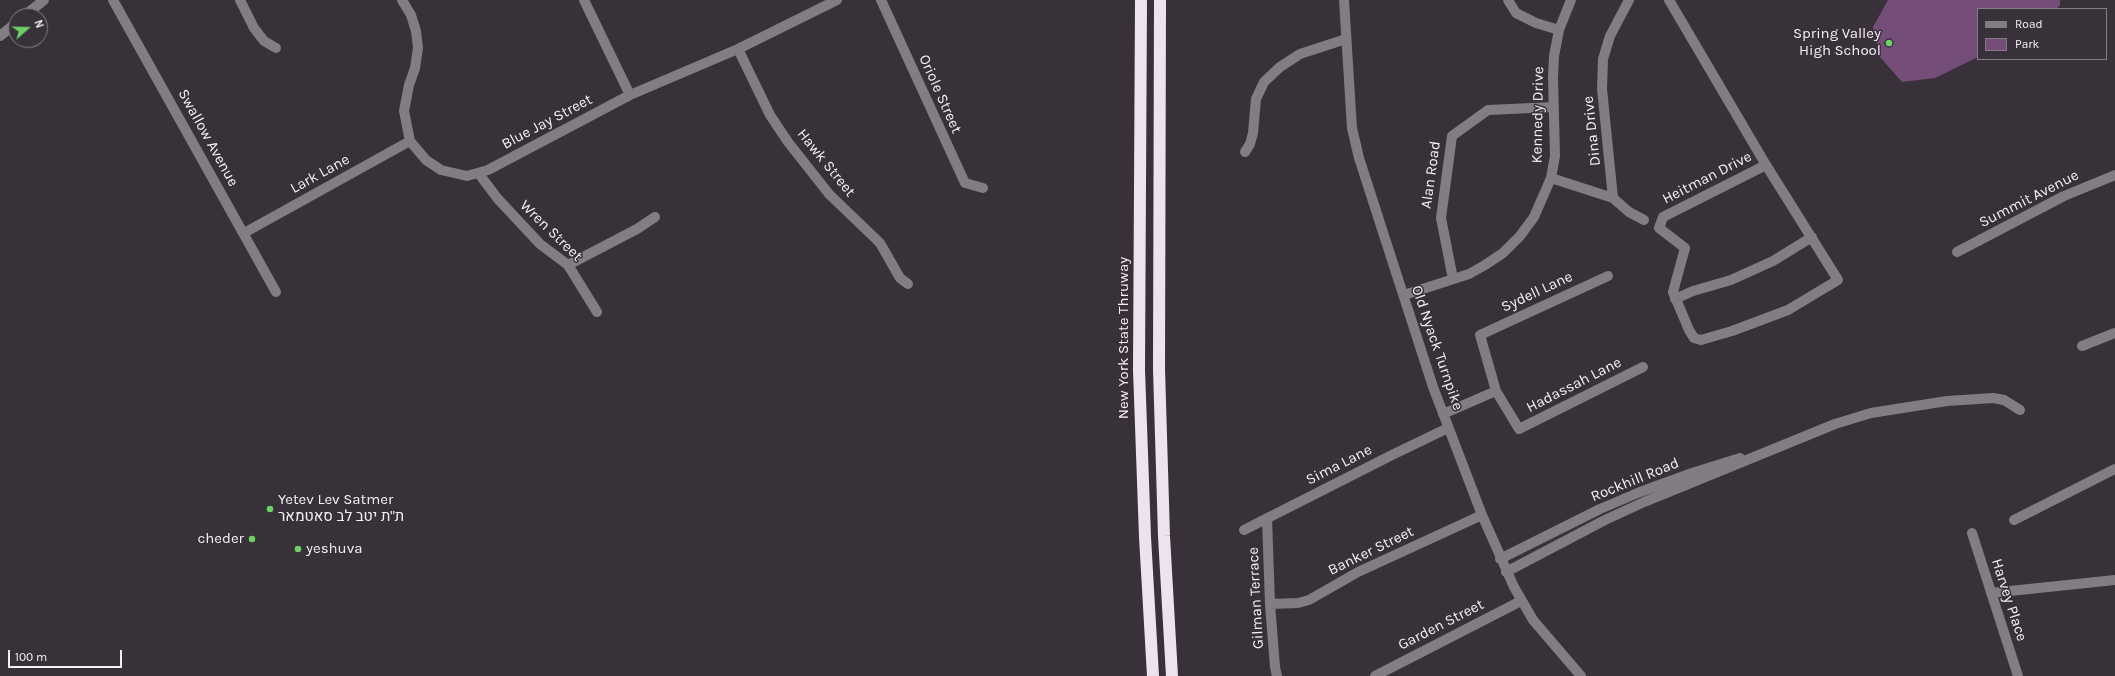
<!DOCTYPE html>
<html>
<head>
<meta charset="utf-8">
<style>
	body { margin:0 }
	#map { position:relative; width:2115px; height:676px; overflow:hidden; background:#39313a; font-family:Karla,sans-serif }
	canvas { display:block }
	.legend { position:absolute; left:1977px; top:8px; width:130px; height:52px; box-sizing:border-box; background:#39313a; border:1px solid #857d85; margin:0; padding:5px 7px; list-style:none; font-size:12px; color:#f6f0f6 }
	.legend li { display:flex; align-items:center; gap:8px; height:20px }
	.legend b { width:20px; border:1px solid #857d85 }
	.north { position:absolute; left:8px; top:8px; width:40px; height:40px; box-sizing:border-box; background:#39313a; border:1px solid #857d85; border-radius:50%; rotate:70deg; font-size:11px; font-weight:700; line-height:16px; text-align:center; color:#f6f0f6 }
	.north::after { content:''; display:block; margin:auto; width:14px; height:18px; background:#6bd363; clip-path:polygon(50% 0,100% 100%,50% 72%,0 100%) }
	.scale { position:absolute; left:8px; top:650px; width:114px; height:18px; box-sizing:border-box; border:2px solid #f6f0f6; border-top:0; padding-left:5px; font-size:12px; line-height:14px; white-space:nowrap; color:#f6f0f6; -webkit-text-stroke:3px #39313a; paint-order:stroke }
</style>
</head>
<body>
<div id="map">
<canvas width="2115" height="676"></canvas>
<ul class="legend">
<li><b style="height:5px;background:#817d82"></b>Road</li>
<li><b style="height:11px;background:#744e79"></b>Park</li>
</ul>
<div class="north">N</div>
<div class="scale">100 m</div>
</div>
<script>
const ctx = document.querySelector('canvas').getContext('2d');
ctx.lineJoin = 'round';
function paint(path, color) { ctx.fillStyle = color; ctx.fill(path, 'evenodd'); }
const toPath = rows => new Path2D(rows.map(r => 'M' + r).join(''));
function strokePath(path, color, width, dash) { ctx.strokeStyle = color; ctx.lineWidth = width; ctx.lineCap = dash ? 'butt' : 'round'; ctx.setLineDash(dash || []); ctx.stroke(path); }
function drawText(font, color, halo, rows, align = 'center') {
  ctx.font = font + ' Karla,Heebo,sans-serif'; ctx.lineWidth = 3; ctx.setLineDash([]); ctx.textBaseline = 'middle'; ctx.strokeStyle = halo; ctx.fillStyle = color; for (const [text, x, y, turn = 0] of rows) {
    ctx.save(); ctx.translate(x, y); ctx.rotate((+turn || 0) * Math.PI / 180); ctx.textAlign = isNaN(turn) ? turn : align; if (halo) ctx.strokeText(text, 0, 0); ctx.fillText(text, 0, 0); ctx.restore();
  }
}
paint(toPath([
	[1888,0,2060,0,2060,5,2056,9,1978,9,1978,57,1935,78,1902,82,1880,57,1873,27]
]), '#744e79');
strokePath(toPath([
	[113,0,276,292],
	[240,0,254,28,264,41,276,48],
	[402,0,411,15,416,31,418,48,415,68,409,85,404,111,410,141,426,160,441,170,467,176,488,170,630,95,738,49,837,0],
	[584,0,630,95],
	[881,0,965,183,983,188],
	[1344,0,1352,128,1359,158,1433,387,1482,515,1514,587,1533,620,1581,676],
	[1508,0,1516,13,1536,23,1559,30],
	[1669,0,1766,165,1838,280,1788,310,1732,331,1701,340,1694,338,1689,330,1673,292,1685,248,1659,228,1663,217,1766,165],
	[24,16,44,0],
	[0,36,16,23],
	[738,49,770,115,788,142,829,194,880,243,900,278,908,284],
	[1245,152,1250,144,1253,133,1256,99,1264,82,1280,67,1300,54,1346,39],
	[479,174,498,199,540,244,568,265,597,312],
	[1551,178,1613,198,1602,89,1603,59,1610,36,1629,0],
	[1613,198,1629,212,1644,220],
	[244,233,410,141],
	[1957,252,2064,196,2115,175],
	[568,265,637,229,655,217],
	[1608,276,1480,335,1496,391,1519,429,1643,367],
	[1453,279,1441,218,1452,136,1488,110,1554,107],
	[1404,295,1469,274,1485,265,1503,253,1520,236,1534,217,1551,178,1555,156,1553,78,1554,56,1559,30,1571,0],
	[1675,299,1693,291,1731,280,1773,261,1812,237],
	[2082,346,2115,333],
	[1443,414,1496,391],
	[1267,518,1270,604,1275,667,1277,676],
	[2014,520,2115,469],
	[1244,530,1392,455,1448,428],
	[1972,533,2018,676],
	[1500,559,1600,509,1640,492,1692,473,1740,458],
	[1506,572,1605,520,1644,502,1835,424,1871,413,1947,401,1993,398,2004,400,2020,410],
	[1991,593,2115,580],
	[1270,604,1298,603,1309,600,1358,572,1482,515],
	[1375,676,1521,601]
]), '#817d82', 10);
strokePath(toPath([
	[1141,0,1139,370,1145,537,1153,676],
	[1160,0,1159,369,1164,536,1172,676]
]), '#ede2ee', 12);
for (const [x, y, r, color] of [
	[1889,43,4,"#6bd363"],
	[270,509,4,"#6bd363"],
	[252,539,4,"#6bd363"],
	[298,549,4,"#6bd363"]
]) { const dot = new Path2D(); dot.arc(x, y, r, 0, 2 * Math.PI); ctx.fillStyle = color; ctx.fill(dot); strokePath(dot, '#39313a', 1.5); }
drawText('15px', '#f6f0f6', '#39313a', [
	["Spring Valley",1881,34],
	["High School",1881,51],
	["Yetev Lev Satmer",278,500,"left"],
	["ת\"ת יטב לב סאטמאר",278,517,"left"],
	["cheder",244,539],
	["yeshuva",306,549,"left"]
], 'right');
drawText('15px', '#f6f0f6', '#39313a', [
	["Oriole Street",940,94,66],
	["Kennedy Drive",1538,115,-89],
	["Blue Jay Street",547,122,-28],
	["Dina Drive",1592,131,-96],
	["Swallow Avenue",208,138,61],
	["Hawk Street",826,163,51],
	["Lark Lane",320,174,-29],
	["Alan Road",1431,175,-82],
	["Heitman Drive",1707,178,-27],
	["Summit Avenue",2029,199,-27],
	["Wren Street",551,231,44],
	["Sydell Lane",1537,292,-25],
	["New York State Thruway",1124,338,-90],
	["Old Nyack Turnpike",1437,348,71],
	["Hadassah Lane",1574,385,-27],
	["Sima Lane",1339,465,-27],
	["Rockhill Road",1635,480,-22],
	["Banker Street",1371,551,-26],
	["Gilman Terrace",1256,598,-93],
	["Harvey Place",2009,600,72],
	["Garden Street",1441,625,-27]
]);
</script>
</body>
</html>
